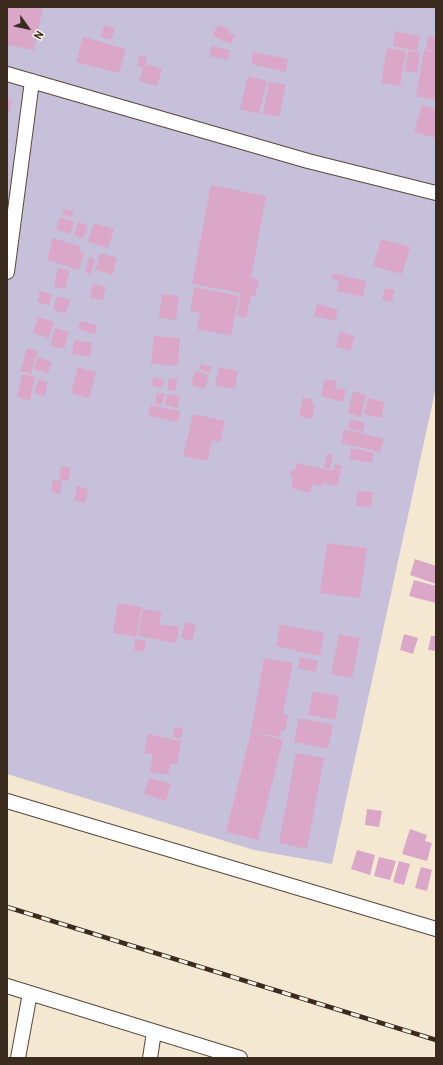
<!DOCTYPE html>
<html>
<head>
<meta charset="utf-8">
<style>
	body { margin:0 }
	#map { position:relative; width:443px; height:1065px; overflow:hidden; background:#f4e8d3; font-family:Pangolin,sans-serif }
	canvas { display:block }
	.frame { position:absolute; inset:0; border:8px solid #3b2a1e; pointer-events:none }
	.north { position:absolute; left:8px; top:8px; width:40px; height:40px; -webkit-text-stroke:3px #f7f3e8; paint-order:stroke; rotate:123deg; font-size:11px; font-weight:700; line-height:16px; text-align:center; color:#3b2a1e }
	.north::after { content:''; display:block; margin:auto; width:14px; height:18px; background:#3b2a1e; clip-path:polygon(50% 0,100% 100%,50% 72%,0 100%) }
</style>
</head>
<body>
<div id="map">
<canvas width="443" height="1065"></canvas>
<div class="frame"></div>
<div class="north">N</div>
</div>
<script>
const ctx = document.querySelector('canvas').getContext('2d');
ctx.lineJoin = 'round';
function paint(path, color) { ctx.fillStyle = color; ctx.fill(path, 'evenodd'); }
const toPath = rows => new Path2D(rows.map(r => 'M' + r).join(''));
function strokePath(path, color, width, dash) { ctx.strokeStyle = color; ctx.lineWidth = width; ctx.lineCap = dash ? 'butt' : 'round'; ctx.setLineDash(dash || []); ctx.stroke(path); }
paint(toPath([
	[7,7,436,7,436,387,332,864,254,850,7,774]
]), '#c6c0da');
paint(toPath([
	[7,7,43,7,34,50,7,45],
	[104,25,115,28,111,40,101,37],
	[217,25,229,29,229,33,235,35,231,44,213,36],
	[395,31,420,36,417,51,393,46],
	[428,36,436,37,436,51,426,49],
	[83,37,126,49,119,73,76,62],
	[212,46,230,50,228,60,209,56],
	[387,48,406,51,400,86,381,83],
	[424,50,436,52,436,100,416,96],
	[408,51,420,53,417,73,405,71],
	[253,52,288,59,286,72,251,64],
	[140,55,147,57,144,68,137,66],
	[146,64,162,69,157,86,139,81,143,69,144,69],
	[248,76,267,81,259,114,240,109],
	[269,82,286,85,279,117,263,114],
	[7,99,12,100,7,119],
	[422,105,436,109,436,138,414,132],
	[211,185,266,196,251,278,259,280,255,296,251,295,246,318,237,316,241,293,192,284],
	[64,209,74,212,72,217,62,215],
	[60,217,74,222,70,234,56,229],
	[78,222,88,225,83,239,74,235],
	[94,223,114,229,108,248,88,242],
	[53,238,80,246,79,251,84,253,79,270,47,260],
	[381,239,410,247,402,274,373,266],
	[100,253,117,258,112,275,95,270],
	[89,257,95,259,91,274,85,272],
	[58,268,70,270,65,289,54,286],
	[333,273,366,281,363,297,337,291,339,281,332,279],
	[93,284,106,287,103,300,90,298],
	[194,287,239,296,231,336,197,329,200,313,190,311],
	[385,288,395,290,392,302,382,300],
	[40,291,52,294,49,305,37,302],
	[162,294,179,296,176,320,159,318],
	[57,296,70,300,65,314,53,309],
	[317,304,338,310,335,321,314,316],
	[38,317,54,322,49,338,33,333],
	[80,321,97,325,95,334,78,329],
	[55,328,69,332,64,349,50,346],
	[340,332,355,336,350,351,336,347],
	[154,336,180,338,178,366,151,364],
	[74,340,92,343,90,357,72,354],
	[27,348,38,351,31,374,20,371],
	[38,357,52,362,48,374,34,369],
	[200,364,212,367,210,372,199,370],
	[78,367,96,372,89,398,71,393],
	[219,367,238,371,235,389,215,386],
	[195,371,209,375,205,389,191,385],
	[22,374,35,377,30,400,17,397],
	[154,377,164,380,162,388,151,385],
	[169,378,177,379,176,391,167,390],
	[38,379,48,382,45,396,34,393],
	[325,379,337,381,335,388,346,390,343,402,321,396],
	[353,391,366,395,361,417,348,413],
	[157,393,165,394,162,405,155,404],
	[167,394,180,396,177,408,165,405],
	[303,397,312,399,311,404,315,405,312,419,299,416],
	[368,398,385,402,381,418,364,414],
	[151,405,180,411,178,422,148,416],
	[193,414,225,421,220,442,212,440,207,461,183,456],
	[350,419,365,423,363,432,348,428],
	[344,429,384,439,380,452,341,443],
	[351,448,374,453,372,463,349,459],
	[327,454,333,455,330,469,324,468],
	[297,463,333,471,335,464,342,466,337,486,323,483,322,487,312,484,310,493,291,488,293,477,289,476,291,469,295,470],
	[61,466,71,468,68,481,59,479],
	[53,480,62,481,60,494,51,492],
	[77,486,88,489,85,503,74,500],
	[357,491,373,492,371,507,356,506],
	[327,543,367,548,360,598,320,593],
	[415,559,436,566,436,584,410,575],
	[414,580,436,586,436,603,409,596],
	[118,603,142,607,136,637,113,633],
	[143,609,162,612,159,624,179,627,176,643,138,636],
	[185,622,196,624,192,641,181,638],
	[280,624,324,633,320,656,276,646],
	[339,634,360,638,352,678,331,674],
	[404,634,418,638,413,654,400,650],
	[431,636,436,636,436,651,428,650],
	[135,639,146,641,144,652,134,650],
	[300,657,318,661,316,672,298,668],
	[264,658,293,663,283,714,288,715,285,731,281,730,280,737,251,732],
	[313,691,339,696,335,720,308,715],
	[299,718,333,725,328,749,294,742],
	[175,727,183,728,181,739,173,737],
	[251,732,283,740,258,840,226,832],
	[148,734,181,741,177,765,170,763,168,775,150,772,153,755,144,753],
	[296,753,324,758,307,849,279,843],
	[149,778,171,784,166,801,144,794],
	[367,809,382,811,379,827,365,825],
	[410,829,427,835,425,841,432,843,427,861,402,854],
	[357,850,375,855,370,875,351,869],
	[379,857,396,861,390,880,374,876],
	[399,861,410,864,404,885,393,882],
	[421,867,432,870,427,891,415,888]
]), '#daa7c8');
const street = toPath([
	[7,74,308,161,436,193],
	[7,272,32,81],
	[7,801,436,929],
	[7,986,240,1058],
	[18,1058,30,993],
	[150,1058,154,1032]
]);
strokePath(street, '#574639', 16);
strokePath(street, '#fff', 14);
const rail = toPath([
	[7,907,436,1040]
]);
strokePath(rail, '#3b2a1e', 4.5);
strokePath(rail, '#f7f3e8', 3, [9]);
</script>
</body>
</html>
